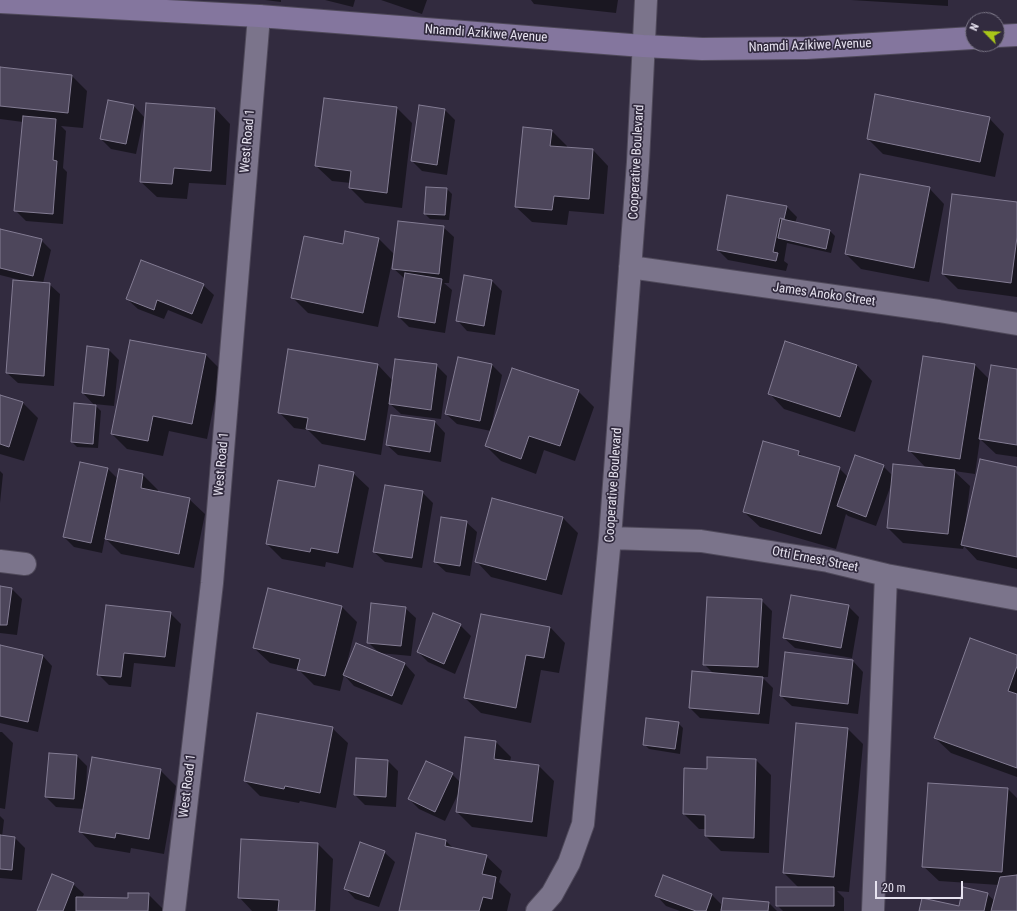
<!DOCTYPE html>
<html>
<head>
<meta charset="utf-8">
<style>
	body { margin:0 }
	#map { position:relative; width:1017px; height:911px; overflow:hidden; background:#322b3f; font-family:"Roboto Condensed",sans-serif }
	canvas { display:block }
	.north { position:absolute; left:965px; top:12px; width:40px; height:40px; box-sizing:border-box; background:#322b3f; border:1px solid #7a7586; border-radius:50%; rotate:294deg; font-size:11px; font-weight:700; line-height:16px; text-align:center; color:#e7e3f0 }
	.north::after { content:''; display:block; margin:auto; width:14px; height:18px; background:#a9c719; clip-path:polygon(50% 0,100% 100%,50% 72%,0 100%) }
	.scale { position:absolute; left:875px; top:881px; width:88px; height:18px; box-sizing:border-box; border:2px solid #e7e3f0; border-top:0; padding-left:5px; font-size:12px; line-height:14px; white-space:nowrap; color:#e7e3f0; -webkit-text-stroke:3px #322b3f; paint-order:stroke }
</style>
</head>
<body>
<div id="map">
<canvas width="1017" height="911"></canvas>
<div class="north">N</div>
<div class="scale">20 m</div>
</div>
<script>
const ctx = document.querySelector('canvas').getContext('2d');
ctx.lineJoin = 'round';
function paint(path, color) { ctx.fillStyle = color; ctx.fill(path, 'evenodd'); }
const toPath = rows => new Path2D(rows.map(r => 'M' + r).join(''));
function strokePath(path, color, width, dash) { ctx.strokeStyle = color; ctx.lineWidth = width; ctx.lineCap = dash ? 'butt' : 'round'; ctx.setLineDash(dash || []); ctx.stroke(path); }
function drawText(font, color, halo, rows, align = 'center') {
  ctx.font = font + ' "Roboto Condensed",sans-serif'; ctx.lineWidth = 3.5; ctx.setLineDash([]); ctx.textBaseline = 'middle'; ctx.strokeStyle = halo; ctx.fillStyle = color; for (const [text, x, y, turn = 0] of rows) {
    ctx.save(); ctx.translate(x, y); ctx.rotate((+turn || 0) * Math.PI / 180); ctx.textAlign = isNaN(turn) ? turn : align; if (halo) ctx.strokeText(text, 0, 0); ctx.fillText(text, 0, 0); ctx.restore();
  }
}
paint(toPath([
	[265,0,281,0,281,2],
	[325,0,355,0,353,7],
	[381,0,427,0,422,14],
	[531,0,618,0,616,13,534,4],
	[851,0,948,0,948,6],
	[0,68,72,76,87,91,83,128,61,126,66,131,63,168,67,172,63,224,26,221,15,210,23,122,0,119],
	[147,104,215,108,230,124,226,185,189,183,187,199,157,197,141,182],
	[134,106,144,117,136,154,111,149,101,139],
	[420,106,445,110,455,120,447,175,422,171,412,161],
	[397,108,412,123,402,208,365,203,350,188,351,183,332,181,316,166],
	[989,118,1004,134,995,177,883,154,868,139],
	[552,131,567,146,567,148,593,150,608,166,604,214,569,211,567,225,532,222,516,207],
	[929,188,944,204,929,282,861,269,846,254],
	[447,189,452,194,449,220,430,219,425,214],
	[1017,203,1017,297,958,289,943,274],
	[786,206,797,217,795,223,830,231,835,236,831,253,787,243,784,261,788,264,786,271,728,260,718,250],
	[443,227,454,237,449,283,444,283,452,290,445,333,409,327,399,317,405,279,393,268,395,258,393,258,378,327,308,313,292,297,343,246,379,239,395,255],
	[0,230,41,240,51,250,43,283,49,284,60,294,54,386,18,383,7,373,24,281,0,275],
	[492,281,502,291,495,335,467,331,457,320],
	[203,285,214,295,202,324,168,310,164,319,138,309,127,299],
	[109,350,119,360,114,406,94,404,101,411,98,448,77,447,72,442,95,406,83,393],
	[289,351,378,365,393,381,436,365,447,376,441,419,401,414,389,403,381,455,322,444,308,430,294,428,279,412],
	[206,355,221,370,207,439,169,431,163,456,127,449,112,434],
	[459,358,492,365,502,375,491,428,578,391,594,407,575,461,544,450,536,474,501,461,486,446,491,431,457,424,446,414],
	[857,365,872,381,855,432,784,409,769,393],
	[975,365,990,380,1017,370,1017,457,996,454,980,439,975,474,954,471,970,486,966,519,968,519,1017,468,1017,569,977,560,964,546,963,549,903,543,888,528,892,482,876,526,848,516,846,514,836,549,760,527,744,512,798,452,804,458,839,468,848,477,883,466,893,476,926,468,909,450],
	[0,396,23,403,38,418,24,461,0,454],
	[391,416,435,422,445,433,441,462,398,455,387,445],
	[108,469,118,479,143,475,158,490,158,493,189,499,205,514,194,568,121,554,105,538,102,553,74,547,64,537],
	[0,471,3,474,0,503],
	[353,473,369,488,353,568,326,562,325,567,282,559,267,544,316,488],
	[422,492,433,503,422,568,385,562,374,552],
	[492,500,563,518,578,533,562,595,491,577,476,561],
	[466,522,477,532,470,576,446,572,435,562],
	[0,587,12,589,22,599,17,635,0,633],
	[761,600,772,611,768,677,762,677,773,688,769,724,700,718,690,708,713,673,704,664],
	[848,606,859,617,852,658,795,648,784,638],
	[342,607,357,622,346,667,347,667,356,644,405,664,415,675,402,705,354,686,344,675,340,691,314,685,299,670,270,663,254,648],
	[405,608,416,618,411,656,379,653,368,642],
	[170,613,181,624,175,667,134,663,131,687,109,685,98,674],
	[460,625,471,636,455,674,428,662,418,652],
	[550,627,565,643,559,673,541,670,531,723,481,713,465,698],
	[0,646,42,655,52,666,38,732,0,723],
	[1017,656,1017,777,951,753,935,738],
	[853,661,863,672,858,714,792,706,781,696],
	[678,723,683,728,680,754,649,749,644,744],
	[332,728,348,743,336,808,300,801,299,803,260,796,245,781],
	[848,729,863,744,849,892,837,891,844,898,844,911,783,911,777,905,799,888,784,873],
	[0,732,2,732,13,743,5,809,0,808],
	[496,742,511,757,510,762,539,766,554,781,547,837,472,827,457,812,459,792,445,821,419,809,409,799,452,774,461,783],
	[50,754,77,756,87,766,86,790,160,770,176,786,164,854,131,848,130,853,95,847,80,831,84,809,56,807,46,797],
	[357,759,388,761,398,771,396,807,365,805,355,795],
	[756,760,771,775,769,853,721,851,706,836,706,829,699,829,684,814,708,770],
	[1008,789,1017,798,1017,911,920,911,960,908,987,894,995,901,999,885,939,881,923,866],
	[0,816,4,820,2,837,15,838,25,848,22,880,0,878],
	[446,841,454,849,486,856,502,871,499,882,511,894,507,911,400,911],
	[318,844,333,859,330,911,252,911,239,897],
	[384,852,395,862,379,907,355,899,345,888],
	[73,884,84,894,82,898,129,899,148,894,164,910,164,911,39,911],
	[711,894,722,905,720,911,680,911,666,906,656,895],
	[769,903,777,911,723,911]
]), '#0007');
const building = toPath([
	[0,67,72,75,68,113,0,106,0,67],
	[875,94,990,117,980,162,867,139,875,94],
	[324,98,397,107,387,193,349,188,351,171,315,166,324,98],
	[108,100,134,105,126,144,100,139,108,100],
	[146,103,215,108,211,171,174,168,172,184,140,182,146,103],
	[419,105,445,109,437,165,411,161,419,105],
	[23,116,56,119,53,160,57,161,53,214,14,211,23,116],
	[523,127,552,130,550,146,593,149,589,199,554,196,552,210,515,207,523,127],
	[860,174,930,187,914,268,845,254,860,174],
	[426,187,447,188,445,215,424,214,426,187],
	[952,194,1017,202,1017,237,1011,283,942,274,952,194],
	[727,195,787,206,784,219,780,218,773,252,778,253,776,261,717,250,727,195],
	[782,219,830,230,826,249,778,238,782,219],
	[398,221,444,226,439,274,392,269,398,221],
	[0,229,42,239,33,276,0,268,0,229],
	[345,231,379,238,363,313,291,298,304,236,343,244,345,231],
	[141,260,204,284,192,314,157,300,154,310,126,299,141,260],
	[405,273,442,279,435,323,398,317,405,273],
	[464,275,492,280,484,326,456,321,464,275],
	[13,280,50,283,44,376,6,373,13,280],
	[130,340,206,354,192,424,153,416,148,441,111,434,130,340],
	[785,341,857,365,840,417,768,394,785,341],
	[87,346,109,349,104,396,82,393,87,346],
	[288,349,378,364,365,440,306,429,308,418,278,413,288,349],
	[923,356,975,364,960,459,908,451,923,356],
	[458,357,492,364,480,421,445,414,458,357],
	[395,359,437,364,431,410,389,404,395,359],
	[991,365,1017,369,1017,445,979,439,991,365],
	[512,368,579,390,560,446,529,436,521,459,485,446,512,368],
	[0,395,23,402,9,447,0,444,0,395],
	[74,403,96,405,93,444,71,442,74,403],
	[391,415,435,421,430,452,386,445,391,415],
	[763,441,799,451,798,455,840,467,821,534,743,512,763,441],
	[855,455,884,465,866,517,837,506,855,455],
	[980,459,1017,467,1017,557,961,545,980,459],
	[80,462,108,468,91,543,63,537,80,462],
	[893,464,955,470,948,534,887,528,893,464],
	[319,465,354,472,338,553,311,548,310,552,266,544,278,480,315,487,319,465],
	[119,469,143,474,141,488,190,498,179,554,105,539,119,469],
	[385,485,423,491,412,558,373,552,385,485],
	[492,498,563,517,546,580,475,562,492,498],
	[441,517,467,521,460,566,434,562,441,517],
	[0,586,12,588,7,625,0,625,0,586],
	[268,588,342,606,325,676,297,670,300,659,253,648,268,588],
	[791,595,849,605,841,648,783,638,791,595],
	[707,597,762,599,758,667,703,665,707,597],
	[371,603,406,607,401,646,367,643,371,603],
	[106,605,171,612,165,657,124,653,121,677,97,675,106,605],
	[433,613,461,624,444,664,417,652,433,613],
	[481,614,550,627,544,658,526,655,516,708,464,698,481,614],
	[970,638,1017,655,1017,666,1008,691,1017,694,1017,768,934,738,970,638],
	[356,643,405,663,392,696,343,675,356,643],
	[0,645,43,655,28,722,0,716,0,645],
	[785,652,853,660,848,704,780,696,785,652],
	[692,671,763,677,759,714,689,708,692,671],
	[257,713,333,727,320,793,285,786,284,789,244,781,257,713],
	[646,718,679,722,675,749,643,745,646,718],
	[796,723,848,728,834,877,783,873,796,723],
	[465,737,496,741,494,759,539,765,532,822,456,812,465,737],
	[49,753,77,755,74,799,45,797,49,753],
	[92,757,161,769,149,839,116,833,115,838,79,832,92,757],
	[707,757,756,759,754,838,705,836,705,815,683,814,684,768,707,769,707,757],
	[356,758,388,760,386,797,354,795,356,758],
	[426,761,453,773,435,812,408,799,426,761],
	[928,783,1008,788,1002,872,922,867,928,783],
	[416,833,446,840,445,846,487,855,482,874,496,877,492,899,483,897,479,911,399,911,416,833],
	[0,835,15,837,12,870,0,869,0,835],
	[241,839,318,843,315,911,278,911,279,900,238,898,241,839],
	[360,842,385,851,369,897,344,889,360,842],
	[52,874,74,883,63,911,37,911,52,874],
	[663,875,712,894,706,911,696,911,655,896,663,875],
	[1017,875,1017,911,991,911,1000,877,1017,875],
	[776,887,834,887,834,906,776,906,776,887],
	[963,887,988,893,984,911,919,911,922,898,959,906,963,887],
	[128,893,149,893,148,911,76,911,76,897,128,898,128,893],
	[723,898,769,902,768,911,721,911,723,898]
]);
paint(building, '#4d465b');
strokePath(building, '#837c93', 1);
const street = toPath([
	[630,267,939,311,1017,324],
	[610,538,701,541,828,561,886,575,1017,599],
	[0,561,25,564],
	[174,911,212,583,259,16],
	[537,911,552,894,569,863,583,824,610,538,638,162,646,0],
	[873,911,886,575]
]);
const secondary = toPath([
	[0,2,259,16,643,46,702,49,806,48,973,38],
	[997,36,1017,35]
]);
strokePath(street, '#4f495a', 24);
strokePath(secondary, '#4f495a', 24);
strokePath(street, '#7b748b', 22);
strokePath(secondary, '#84769e', 22);
drawText('13px', '#e7e3f0', '#322b3f', [
	["Nnamdi Azikiwe Avenue",486,34,4],
	["Nnamdi Azikiwe Avenue",810,46,-2],
	["West Road 1",248,141,-85],
	["Cooperative Boulevard",637,162,-87],
	["James Anoko Street",824,295,8],
	["West Road 1",222,464,-85],
	["Cooperative Boulevard",614,485,-86],
	["Otti Ernest Street",815,560,11],
	["West Road 1",188,786,-83]
]);
</script>
</body>
</html>
